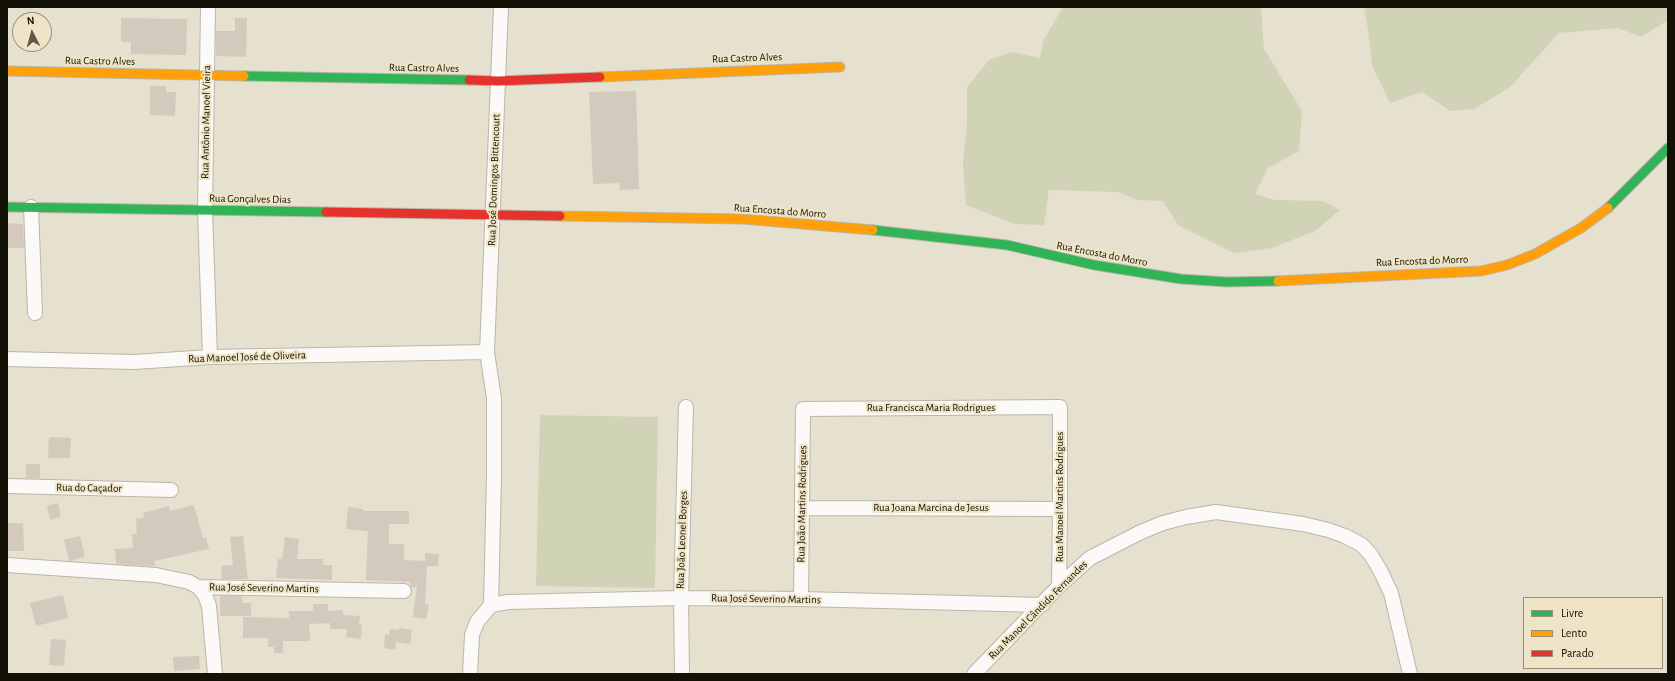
<!DOCTYPE html>
<html>
<head>
<meta charset="utf-8">
<style>
	body { margin:0 }
	#map { position:relative; width:1675px; height:681px; overflow:hidden; background:#e6e0cf; font-family:"Alegreya Sans",sans-serif }
	canvas { display:block }
	.frame { position:absolute; inset:0; border:8px solid #141106; pointer-events:none }
	.legend { position:absolute; left:1523px; top:597px; width:140px; height:72px; box-sizing:border-box; background:#efe5c6; border:1px solid #979079; margin:0; padding:5px 7px; list-style:none; font-size:12px; color:#141106 }
	.legend li { display:flex; align-items:center; gap:8px; height:20px }
	.legend b { width:20px; border:1px solid #979079 }
	.north { position:absolute; left:12px; top:12px; width:40px; height:40px; box-sizing:border-box; background:#efe5c6; border:1px solid #979079; border-radius:50%; rotate:354deg; font-size:11px; font-weight:700; line-height:16px; text-align:center; color:#141106 }
	.north::after { content:''; display:block; margin:auto; width:14px; height:18px; background:#5e594c; clip-path:polygon(50% 0,100% 100%,50% 72%,0 100%) }
</style>
</head>
<body>
<div id="map">
<canvas width="1675" height="681"></canvas>
<div class="frame"></div>
<ul class="legend">
<li><b style="height:5px;background:#30b455"></b>Livre</li>
<li><b style="height:5px;background:#ff9f0a"></b>Lento</li>
<li><b style="height:5px;background:#e5322d"></b>Parado</li>
</ul>
<div class="north">N</div>
</div>
<script>
const ctx = document.querySelector('canvas').getContext('2d');
ctx.lineJoin = 'round';
function paint(path, color) { ctx.fillStyle = color; ctx.fill(path, 'evenodd'); }
const toPath = rows => new Path2D(rows.map(r => 'M' + r).join(''));
function strokePath(path, color, width, dash) { ctx.strokeStyle = color; ctx.lineWidth = width; ctx.lineCap = dash ? 'butt' : 'round'; ctx.setLineDash(dash || []); ctx.stroke(path); }
function drawText(font, color, halo, rows, align = 'center') {
  ctx.font = font + ' "Alegreya Sans",sans-serif'; ctx.lineWidth = 4; ctx.setLineDash([]); ctx.textBaseline = 'middle'; ctx.strokeStyle = halo; ctx.fillStyle = color; for (const [text, x, y, turn = 0] of rows) {
    ctx.save(); ctx.translate(x, y); ctx.rotate((+turn || 0) * Math.PI / 180); ctx.textAlign = isNaN(turn) ? turn : align; if (halo) ctx.strokeText(text, 0, 0); ctx.fillText(text, 0, 0); ctx.restore();
  }
}
paint(toPath([
	[1063,7,1261,7,1264,49,1302,111,1299,151,1268,168,1255,194,1275,200,1323,201,1340,210,1315,231,1272,248,1234,253,1178,225,1163,201,1138,200,1118,192,1049,190,1044,225,1015,224,966,205,963,163,967,123,967,87,989,60,1012,52,1040,58,1043,41],
	[1364,7,1668,7,1668,20,1641,37,1618,28,1559,33,1509,88,1474,109,1450,111,1422,92,1390,103,1372,65,1368,30],
	[540,415,658,417,655,588,536,586]
]), '#d1d3b6');
paint(toPath([
	[121,18,187,19,186,55,131,54,131,42,121,42],
	[235,18,247,18,246,57,216,56,216,31,235,31],
	[150,86,166,86,166,92,176,92,175,116,150,115],
	[636,91,639,189,620,190,619,183,593,184,589,92],
	[7,223,23,224,24,248,7,248],
	[49,437,71,438,70,458,48,458],
	[26,464,40,464,40,478,26,478],
	[58,503,61,517,50,520,47,506],
	[194,505,203,538,206,537,209,549,154,561,155,566,116,564,115,549,133,548,132,534,137,534,136,518,144,518,143,513,169,506,170,511],
	[348,507,363,509,363,511,409,511,409,524,389,524,389,544,404,544,404,560,425,561,425,553,439,554,438,566,427,566,425,604,429,605,426,619,413,617,417,587,411,587,410,582,366,580,368,531,346,529],
	[7,523,23,523,24,551,7,551],
	[80,536,85,557,69,561,64,540],
	[243,536,248,579,222,579,221,566,233,565,230,537],
	[285,537,299,539,297,559,323,559,323,565,332,565,332,580,276,578,278,559,282,559],
	[63,595,68,618,36,626,30,603],
	[222,596,242,596,242,603,251,603,251,616,220,616,220,597],
	[313,604,328,604,328,611,343,610,343,615,360,616,359,624,362,625,361,639,346,637,347,629,330,629,330,623,309,624,310,641,283,641,283,653,274,653,274,647,268,647,268,638,243,638,243,617,289,618,289,611,313,611],
	[399,628,412,630,410,644,396,642,395,650,384,648,385,634,389,635,390,629,398,630],
	[51,639,66,640,64,666,49,665],
	[199,656,200,669,174,671,173,657]
]), '#d3c9bc');
const street = toPath([
	[208,7,205,210,210,357],
	[31,207,35,313],
	[7,359,134,362,210,357,487,352],
	[7,486,171,490],
	[802,508,1060,509],
	[7,565,156,575,189,582,198,587,404,591],
	[198,587,205,595,209,606,215,674],
	[801,599,803,409,1060,407,1060,509,1059,586],
	[491,605,494,476,494,398,487,352,501,7],
	[470,674,472,635,477,622,491,605,508,602,681,598,801,599,1042,605],
	[682,674,681,598,686,407],
	[974,674,1059,586,1090,558,1141,532,1163,523,1186,517,1216,512,1303,524,1328,530,1345,536,1362,545,1371,555,1380,570,1391,593,1410,674]
]);
const fast = toPath([
	[244,76,469,80],
	[7,207,326,212],
	[1608,208,1668,148],
	[873,230,1007,245,1094,265,1181,279,1227,282,1278,281]
]);
const slow = toPath([
	[7,71,244,76],
	[600,77,840,67],
	[560,216,743,219,873,230],
	[1278,281,1481,271,1507,265,1535,254,1581,228,1608,208]
]);
const jam = toPath([
	[469,80,498,81,600,77],
	[326,212,560,216]
]);
strokePath(street, '#bab6a8', 16);
strokePath(fast, '#bab6a8', 11);
strokePath(slow, '#bab6a8', 11);
strokePath(jam, '#bab6a8', 11);
strokePath(street, '#fbfaf8', 14);
strokePath(fast, '#30b455', 9);
strokePath(slow, '#ff9f0a', 9);
strokePath(jam, '#e5322d', 9);
drawText('11px', '#141106', '#efe5c6', [
	["Rua Castro Alves",747,58,-2],
	["Rua Castro Alves",100,61,1],
	["Rua Castro Alves",424,68,1],
	["Rua Antônio Manoel Vieira",206,122,-89],
	["Rua José Domingos Bittencourt",494,180,-88],
	["Rua Gonçalves Dias",250,199,1],
	["Rua Encosta do Morro",780,211,4],
	["Rua Encosta do Morro",1102,254,11],
	["Rua Encosta do Morro",1422,261,-2],
	["Rua Manoel José de Oliveira",247,357,-2],
	["Rua Francisca Maria Rodrigues",931,408],
	["Rua do Caçador",89,488,1],
	["Rua Manoel Martins Rodrigues",1060,497,-90],
	["Rua João Martins Rodrigues",802,504,-89],
	["Rua Joana Marcina de Jesus",931,508],
	["Rua João Leonel Borges",682,540,-88],
	["Rua José Severino Martins",264,588,1],
	["Rua José Severino Martins",766,599,1],
	["Rua Manoel Cândido Fernandes",1038,610,-45]
]);
</script>
</body>
</html>
